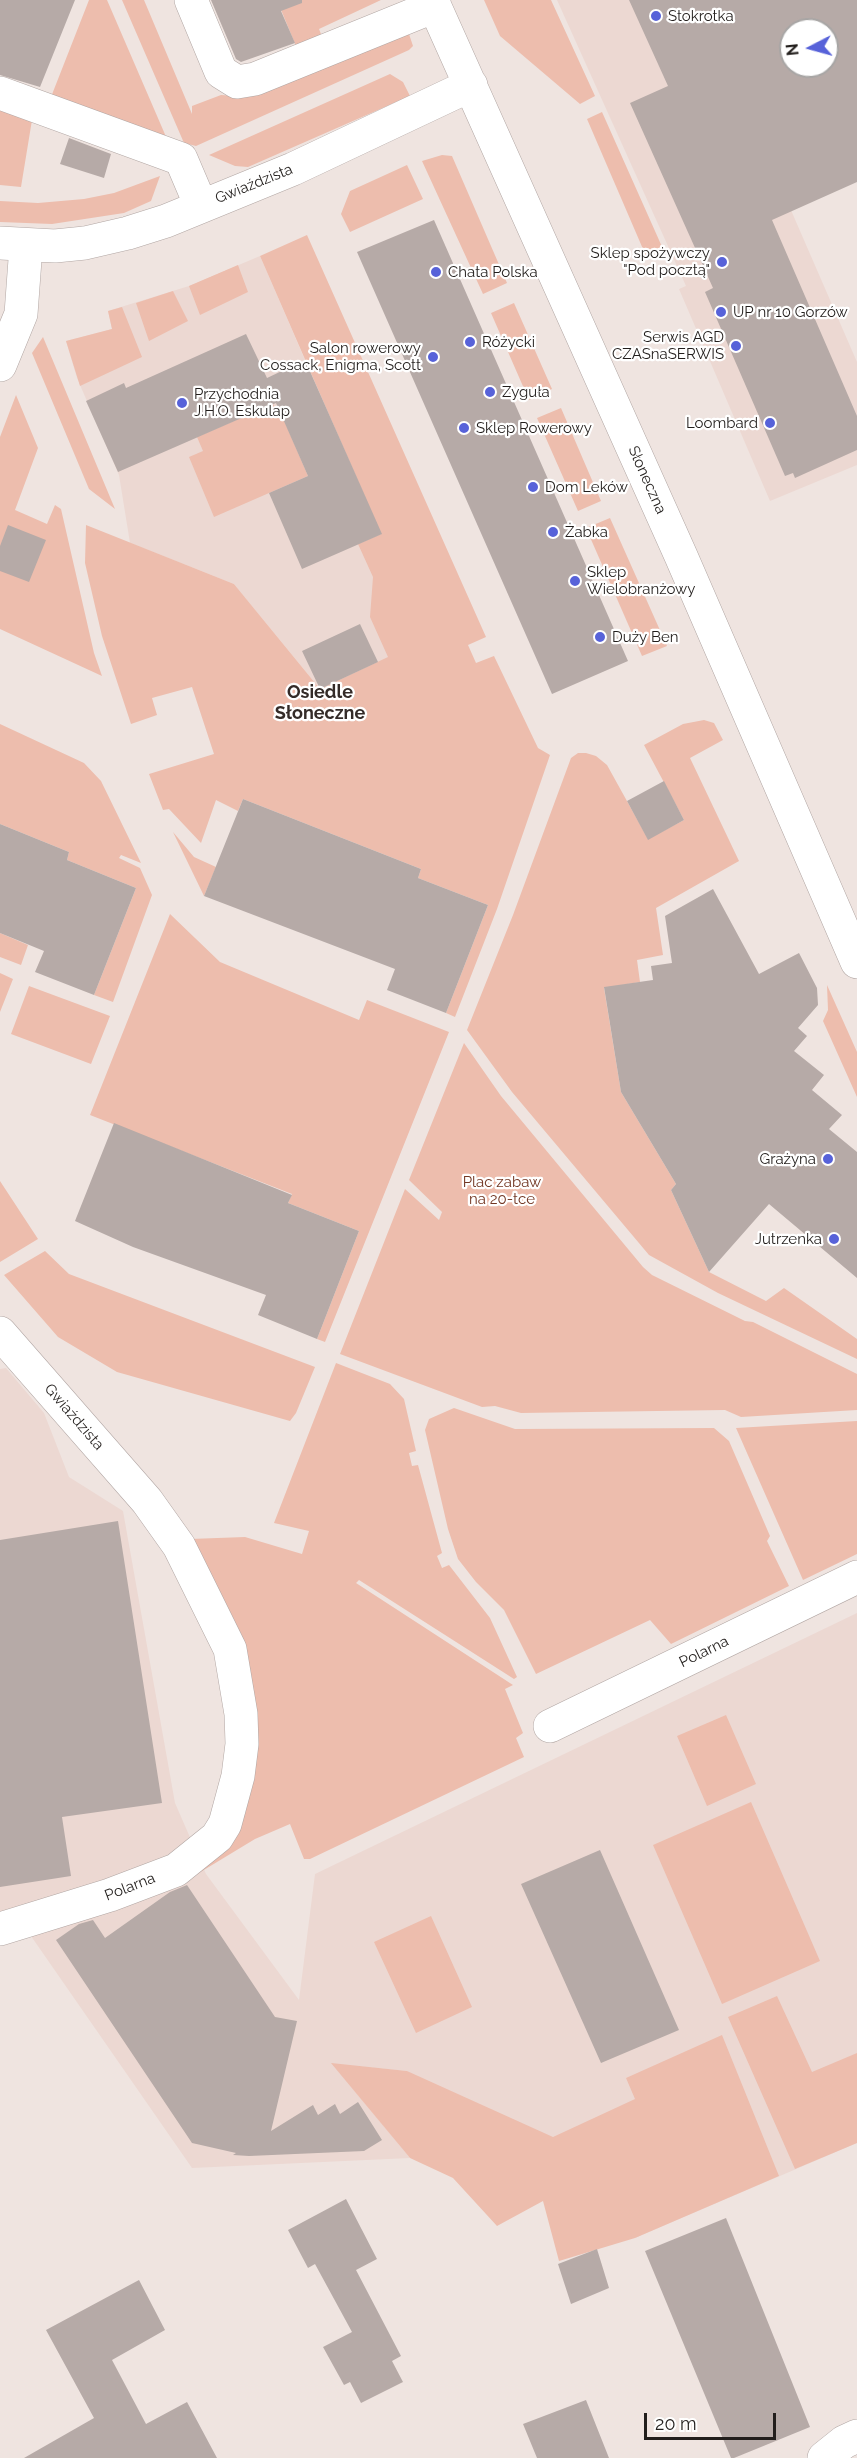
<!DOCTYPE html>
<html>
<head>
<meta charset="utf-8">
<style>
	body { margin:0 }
	#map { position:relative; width:857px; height:2458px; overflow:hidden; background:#efe4e0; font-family:Raleway,sans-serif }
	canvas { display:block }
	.north { position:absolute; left:779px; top:18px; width:60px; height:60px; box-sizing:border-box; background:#fff; border:2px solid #a7a5a4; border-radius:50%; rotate:264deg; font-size:16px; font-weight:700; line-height:24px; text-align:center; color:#221e1c }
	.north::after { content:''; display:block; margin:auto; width:21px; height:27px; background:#5762d9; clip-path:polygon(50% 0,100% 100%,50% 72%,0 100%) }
	.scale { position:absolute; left:644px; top:2413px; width:132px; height:27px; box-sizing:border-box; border:3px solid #221e1c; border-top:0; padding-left:8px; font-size:18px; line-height:21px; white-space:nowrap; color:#221e1c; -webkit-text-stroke:4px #fff; paint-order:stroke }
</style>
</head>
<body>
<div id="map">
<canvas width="857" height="2458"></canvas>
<div class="north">N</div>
<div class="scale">20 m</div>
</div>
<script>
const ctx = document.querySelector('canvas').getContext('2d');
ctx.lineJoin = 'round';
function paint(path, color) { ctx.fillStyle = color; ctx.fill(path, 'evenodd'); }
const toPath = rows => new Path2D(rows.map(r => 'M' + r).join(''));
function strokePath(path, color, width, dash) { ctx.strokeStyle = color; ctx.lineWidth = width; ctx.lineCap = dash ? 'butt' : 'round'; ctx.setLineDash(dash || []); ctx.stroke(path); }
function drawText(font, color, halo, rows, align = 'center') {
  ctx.font = font + ' Raleway,sans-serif'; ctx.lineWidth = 4.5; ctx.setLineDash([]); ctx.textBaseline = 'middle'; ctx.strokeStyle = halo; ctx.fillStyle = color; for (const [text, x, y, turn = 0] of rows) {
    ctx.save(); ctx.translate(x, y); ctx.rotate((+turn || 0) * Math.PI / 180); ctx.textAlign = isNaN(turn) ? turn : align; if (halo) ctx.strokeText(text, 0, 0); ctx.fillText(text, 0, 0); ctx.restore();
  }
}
paint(toPath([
	[557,0,857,0,777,178,857,362,857,465,770,501,679,289,686,286],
	[791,30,827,30,827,66,791,66],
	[260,256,305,360,467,734,334,706,234,584,130,543,119,475,77,378,66,341,112,329,108,311,189,286],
	[6,1368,44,1413,69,1477,123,1511,175,1803,206,1874,299,2000,315,1874,857,1613,857,2143,635,2238,407,2071,333,2064,410,2158,192,2168,15,1913,0,1919,0,1369]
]), '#ecd8d2');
paint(toPath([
	[89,0,107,0,167,139,51,97],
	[122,0,144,0,192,114,192,106,221,95,235,96,408,31,413,46,409,50,196,146,184,143],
	[277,0,381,0,319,29,323,39,298,51],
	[484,0,551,0,595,96,580,104,500,36],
	[390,74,403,82,410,96,248,167,235,166,209,155],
	[0,108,32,120,21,187,0,185],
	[602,112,663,249,646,256,587,119],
	[442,155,452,156,507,283,483,294,422,161],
	[407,165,423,199,350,232,341,214,350,191],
	[160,176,151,201,124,213,52,224,0,222,0,201,38,203,84,199,114,193],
	[307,235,486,637,468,645,476,663,494,656,538,748,550,755,497,909,455,1017,446,1013,488,905,418,878,421,869,243,799,238,811,216,800,201,843,169,809,163,810,149,774,214,754,192,687,152,698,157,715,131,724,102,636,85,563,86,525,234,584,320,689,388,657,370,617,373,577,358,544,381,534,260,256],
	[238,265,248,292,200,315,189,286],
	[173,291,188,321,149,341,136,303],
	[514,303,552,389,529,400,491,313],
	[122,307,142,357,80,386,66,341,112,329,108,311],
	[43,337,115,509,89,489,32,353],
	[16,395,38,448,15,510,47,524,55,505,61,509,94,653,102,676,0,629,0,437],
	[273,404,275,407,278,406,308,476,214,517,189,457,203,451,197,437],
	[561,408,601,501,578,511,537,418],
	[610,518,667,646,642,656,586,528],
	[704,720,714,723,723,740,690,758,739,861,656,908,663,955,637,960,640,982,604,988,621,1092,676,1184,671,1190,709,1272,766,1301,784,1288,857,1339,857,1359,718,1293,649,1255,512,1092,467,1030,513,915,571,758,578,753,586,753,596,756,607,765,648,839,684,820,644,745,683,724],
	[0,724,84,763,101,781,141,863,121,855,119,858,140,868,152,895,113,1002,94,995,136,888,67,860,69,852,0,824],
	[173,832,194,857,216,867,204,896],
	[170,914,220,962,359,1020,367,1000,449,1032,325,1342,317,1339,359,1231,288,1203,292,1194,90,1115],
	[0,933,28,945,21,965,0,957],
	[0,973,13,979,0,1012],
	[827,985,857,1052,857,1097,823,1021,828,1010],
	[29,986,110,1016,91,1064,11,1034],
	[464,1043,501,1096,643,1267,652,1275,745,1321,753,1322,857,1374,857,1410,741,1417,725,1410,521,1413,495,1406,482,1407,340,1354,405,1189,439,1220,442,1212,409,1180],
	[0,1181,38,1239,0,1262],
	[45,1251,69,1274,315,1367,296,1413,290,1421,117,1372,58,1337,4,1275],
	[336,1363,390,1384,404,1399,416,1451,409,1453,412,1466,418,1465,442,1553,437,1556,442,1568,449,1565,490,1618,517,1677,514,1679,359,1580,356,1583,513,1685,505,1689,523,1733,516,1738,524,1757,310,1859,304,1859,290,1824,255,1839,184,1882,252,1779,190,1539,245,1537,302,1554,309,1531,274,1523],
	[454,1408,515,1429,714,1428,729,1441,770,1536,767,1541,789,1586,671,1644,650,1620,536,1674,504,1610,476,1582,458,1559,448,1529,425,1430,429,1419],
	[857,1421,857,1554,803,1580,736,1428],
	[726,1715,756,1784,707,1806,677,1736],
	[751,1802,820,1961,722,2004,653,1845],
	[431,1916,472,2007,416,2033,374,1942],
	[777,1996,812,2072,857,2053,857,2143,795,2169,728,2017],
	[722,2035,779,2176,635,2238,559,2261,543,2201,497,2226,453,2178,410,2158,331,2063,407,2071,553,2137,635,2099,626,2078]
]), '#edbdad');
paint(toPath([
	[0,0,75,0,40,87,0,75],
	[211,0,302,0,302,3,281,11,295,43,241,62,236,59],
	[629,0,857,0,857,182,772,220,857,416,857,450,795,478,793,473,785,476,705,292,713,288,630,103,668,86],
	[791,30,827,30,827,66,791,66],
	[69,138,111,154,104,178,60,164],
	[434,220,628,661,552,694,357,252],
	[246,334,267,378,305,360,382,534,302,569,269,493,308,476,276,403,118,472,86,401,124,383,126,388],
	[8,525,46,540,29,582,0,571,0,546],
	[360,624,378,662,320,689,302,651],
	[664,781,684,820,648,840,627,801],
	[243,799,421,869,418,878,488,905,446,1013,387,990,395,969,204,896],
	[0,824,69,852,67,860,136,888,94,995,35,972,44,951,0,933],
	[713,889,759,974,799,953,817,988,818,1005,798,1028,807,1036,794,1051,824,1075,812,1090,842,1115,829,1129,857,1152,857,1278,769,1204,709,1272,671,1190,676,1184,621,1092,604,987,653,980,651,966,672,963,665,916],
	[114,1123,292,1195,288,1203,359,1231,317,1339,258,1315,266,1295,133,1247,75,1221],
	[118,1521,162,1803,62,1817,71,1876,0,1887,0,1540],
	[600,1850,679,2030,601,2063,521,1884],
	[187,1885,275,2017,297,2021,271,2131,313,2105,318,2115,335,2104,340,2114,358,2102,382,2140,364,2151,249,2156,233,2155,236,2153,192,2143,56,1940,79,1924,93,1920,105,1938,170,1892],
	[346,2199,377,2259,356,2270,401,2356,392,2361,403,2382,361,2403,350,2382,344,2385,323,2347,352,2332,315,2264,308,2268,288,2230],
	[726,2218,810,2427,734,2458,731,2458,645,2251],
	[597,2249,609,2288,571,2304,558,2264],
	[139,2280,165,2330,112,2360,146,2424,187,2402,217,2458,24,2458,94,2418,46,2330],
	[586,2400,609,2458,537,2458,523,2424]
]), '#b6aaa7');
const minor = toPath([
	[191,0,221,72,237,82,255,79,435,6],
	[432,0,681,556,857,962],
	[0,93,181,159,201,206],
	[0,243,55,246,85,243,128,233,166,221,293,169,471,85],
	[0,365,21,314,26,246],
	[0,1333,147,1501,179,1546,230,1649,241,1714,242,1744,238,1776,225,1824,217,1837,176,1870,110,1895,0,1929],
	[550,1726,857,1577],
	[824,2458,844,2442,857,2436]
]);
strokePath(minor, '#b1a6a3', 34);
strokePath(minor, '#fff', 33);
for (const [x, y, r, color] of [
	[656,16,6,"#5762d9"],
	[722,262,6,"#5762d9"],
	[436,272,6,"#5762d9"],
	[721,312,6,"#5762d9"],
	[470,342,6,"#5762d9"],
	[736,346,6,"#5762d9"],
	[433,357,6,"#5762d9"],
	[490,392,6,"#5762d9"],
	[182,403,6,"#5762d9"],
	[770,423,6,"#5762d9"],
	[464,428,6,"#5762d9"],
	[533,487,6,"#5762d9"],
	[553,532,6,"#5762d9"],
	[575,581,6,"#5762d9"],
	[600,637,6,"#5762d9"],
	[828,1159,6,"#5762d9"],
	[834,1239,6,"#5762d9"]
]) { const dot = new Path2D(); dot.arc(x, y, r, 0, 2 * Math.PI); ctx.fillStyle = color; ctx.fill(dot); strokePath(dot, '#fff', 2); }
drawText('15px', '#221e1c', '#fff', [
	["Stokrotka",668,16],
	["Sklep spożywczy",710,253,"right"],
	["\"Pod pocztą\"",710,270,"right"],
	["Chata Polska",448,272],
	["UP nr 10 Gorzów",733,312],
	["Serwis AGD",724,337,"right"],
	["CZASnaSERWIS",724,354,"right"],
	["Różycki",482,342],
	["Salon rowerowy",421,348,"right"],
	["Cossack, Enigma, Scott",421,365,"right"],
	["Zyguła",502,392],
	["Przychodnia",194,394],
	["J.H.O. Eskulap",194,411],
	["Loombard",758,423,"right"],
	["Sklep Rowerowy",476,428],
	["Dom Leków",545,487],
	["Żabka",565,532],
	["Sklep",587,572],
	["Wielobranżowy",587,589],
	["Duży Ben",612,637],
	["Grażyna",816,1159,"right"],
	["Jutrzenka",822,1239,"right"]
], 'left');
drawText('15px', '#221e1c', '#fff', [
	["Gwiaździsta",254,184,-22],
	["Słoneczna",647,480,66],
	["Gwiaździsta",74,1417,49],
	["Polarna",704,1652,-26],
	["Polarna",130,1887,-21]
]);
drawText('15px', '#723622', '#fff', [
	["Plac zabaw",502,1182],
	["na 20-tce",502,1199]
]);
drawText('bold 18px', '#342b28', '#fff', [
	["Osiedle",320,693],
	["Słoneczne",320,714]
]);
</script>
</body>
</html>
